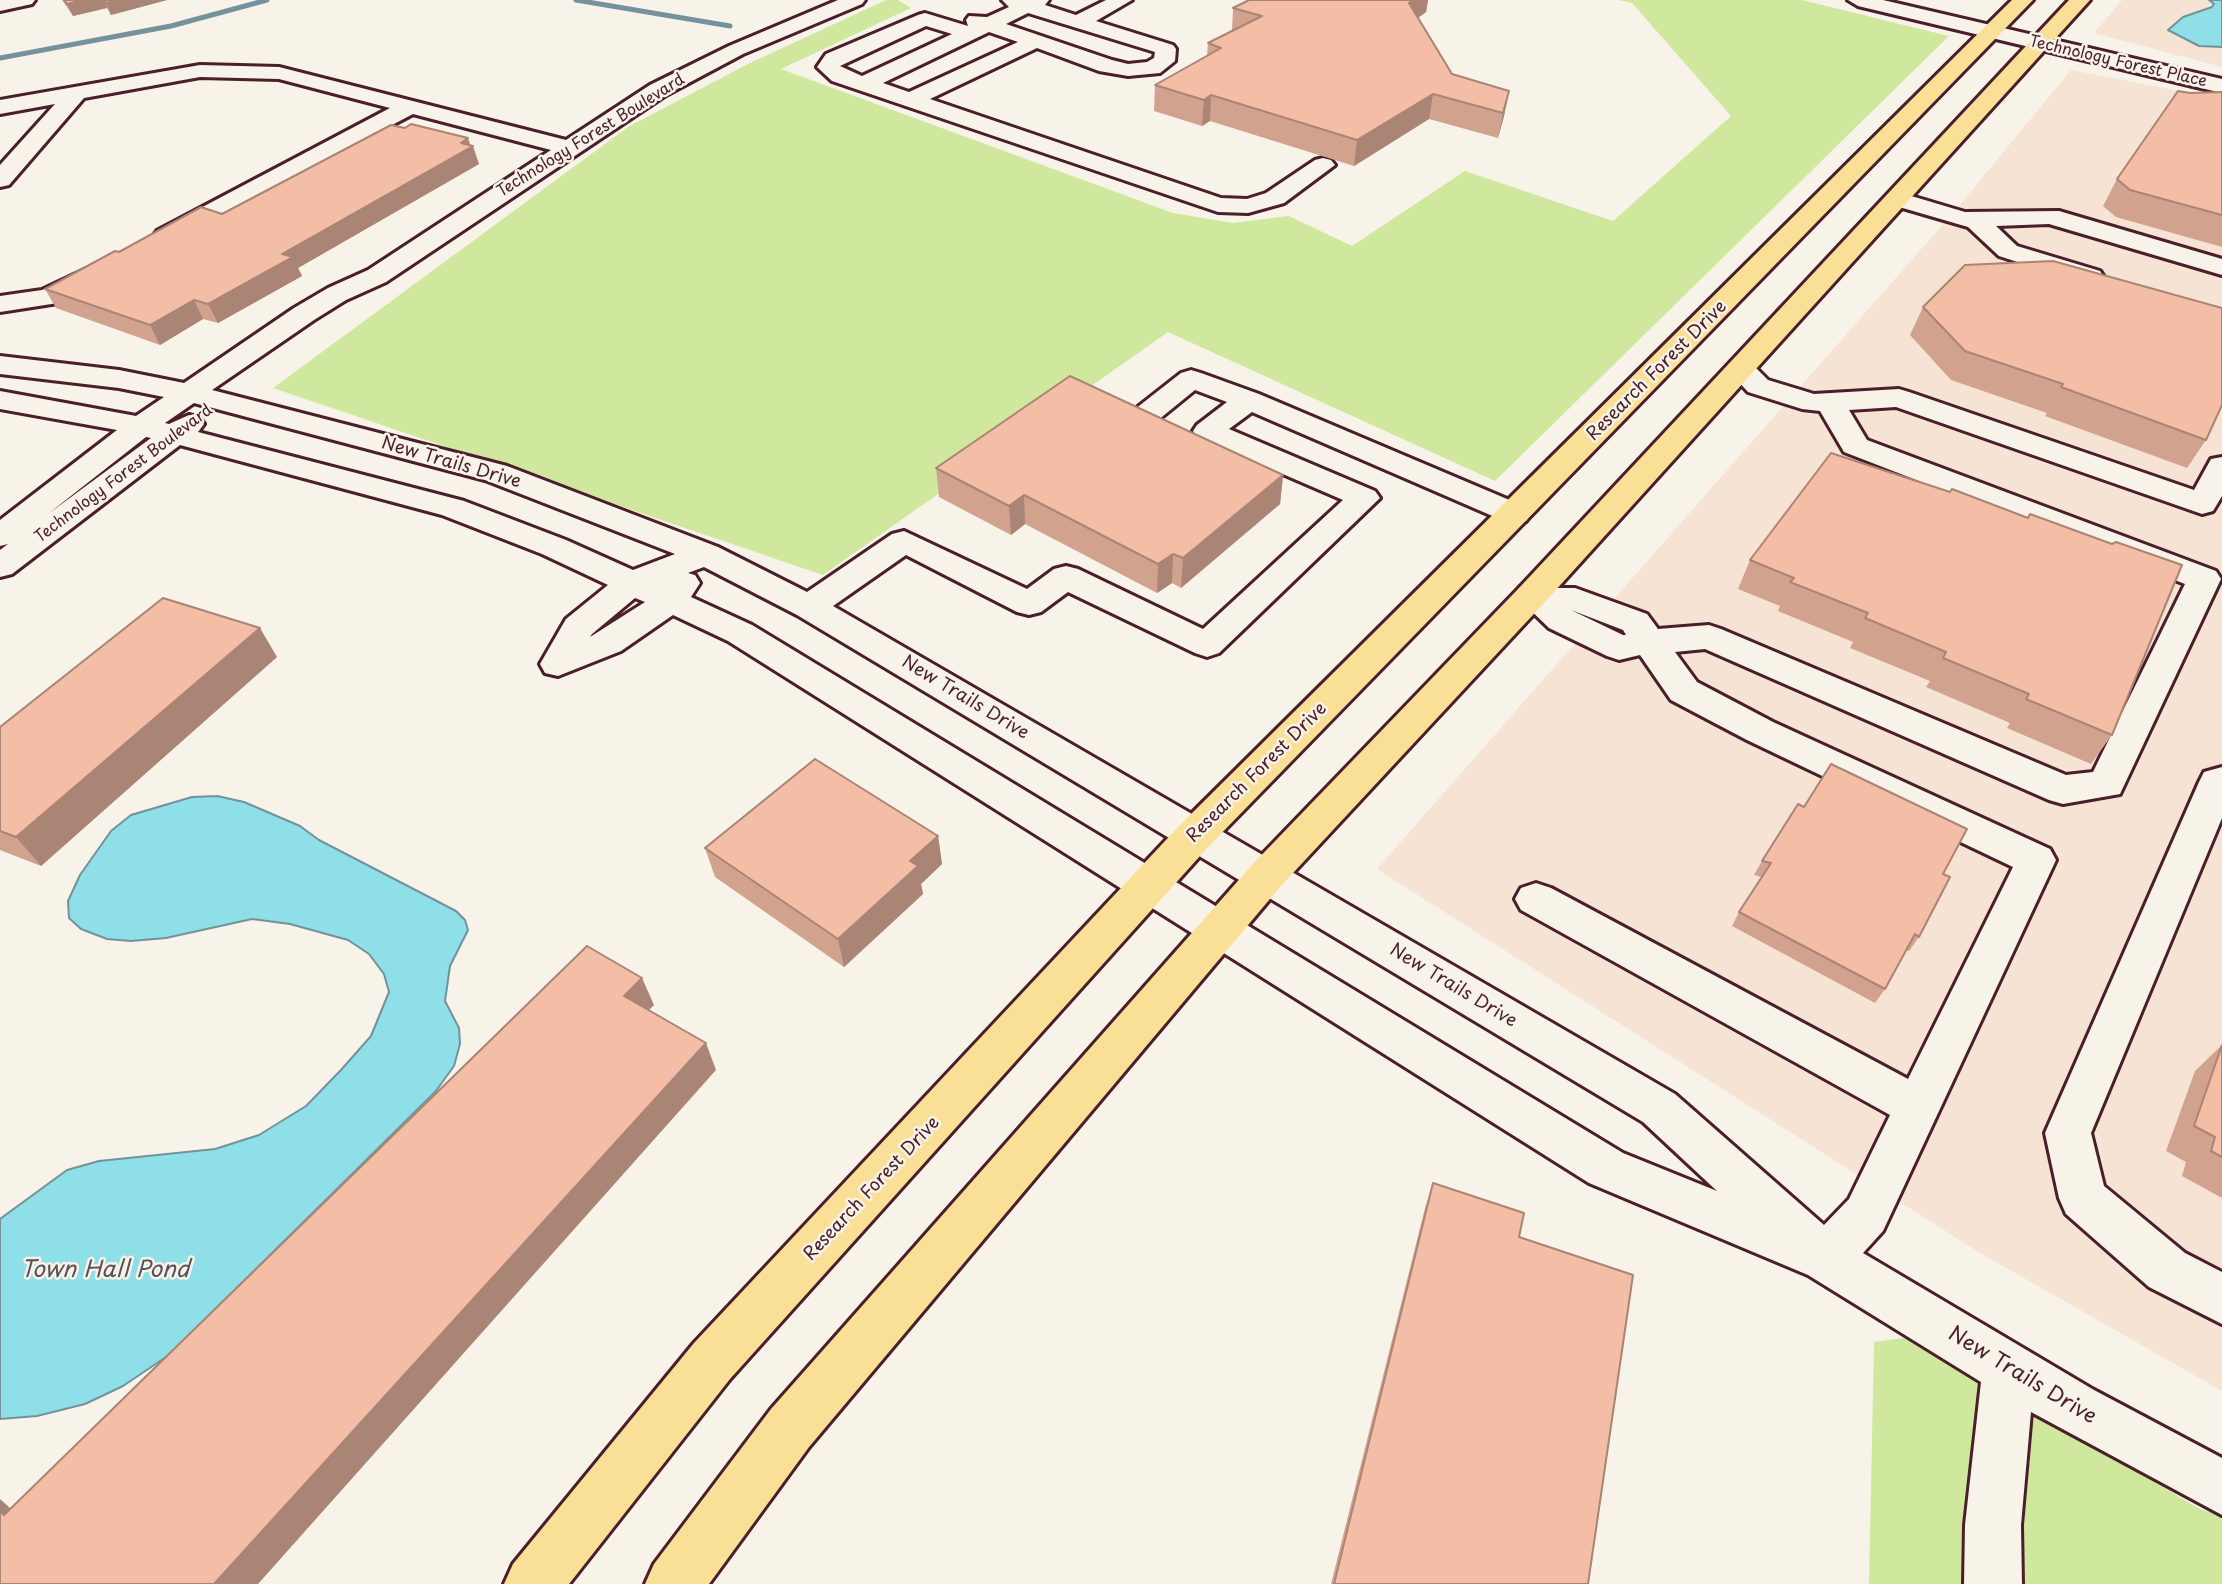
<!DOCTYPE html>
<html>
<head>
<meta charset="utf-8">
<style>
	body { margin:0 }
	canvas { display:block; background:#f7f3e8 }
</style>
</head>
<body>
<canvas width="2222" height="1584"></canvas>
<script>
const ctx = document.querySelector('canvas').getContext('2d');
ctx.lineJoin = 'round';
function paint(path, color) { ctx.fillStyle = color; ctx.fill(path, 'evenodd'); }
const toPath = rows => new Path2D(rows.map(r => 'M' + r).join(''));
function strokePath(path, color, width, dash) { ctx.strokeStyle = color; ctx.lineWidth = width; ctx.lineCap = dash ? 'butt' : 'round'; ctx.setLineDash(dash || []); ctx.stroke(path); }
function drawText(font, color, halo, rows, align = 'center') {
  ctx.font = font + ' "Playpen Sans",sans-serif'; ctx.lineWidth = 5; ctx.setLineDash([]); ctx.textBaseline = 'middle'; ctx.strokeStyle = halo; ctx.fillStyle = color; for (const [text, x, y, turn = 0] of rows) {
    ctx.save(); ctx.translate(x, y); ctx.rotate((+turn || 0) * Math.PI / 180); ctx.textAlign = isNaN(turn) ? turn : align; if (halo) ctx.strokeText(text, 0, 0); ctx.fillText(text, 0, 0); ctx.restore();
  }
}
paint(toPath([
	[2122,0,2222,0,2222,67,2094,33],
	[2071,70,2222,99,2222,1391,1980,1253,1377,869,1959,206]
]), '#f6e3d4');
paint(toPath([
	[886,0,898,0,911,8,781,69,1173,213,1233,223,1289,216,1352,246,1465,171,1613,221,1731,116,1632,3,1619,0,1802,0,1949,36,1495,481,1168,332,823,575,273,388,628,127,748,64],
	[1911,1337,2198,1508,2222,1517,2222,1584,1869,1584,1874,1342]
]), '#cfe89e');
const water = toPath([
	[2209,0,2222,0,2222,47,2199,46,2168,30,2183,17,2212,7,2214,4,2209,0],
	[217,796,244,802,300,826,319,840,456,911,465,920,468,930,450,966,445,1001,459,1028,460,1044,454,1066,436,1091,169,1355,123,1386,85,1404,37,1416,0,1419,0,1219,67,1170,99,1161,215,1149,259,1135,306,1106,341,1070,371,1036,389,992,384,974,369,954,348,940,290,924,252,919,166,938,131,941,107,939,81,929,69,918,68,901,80,875,111,831,131,815,192,797,217,796]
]);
paint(water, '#8edfe7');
strokePath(water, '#73929c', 2);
strokePath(toPath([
	[576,0,730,26],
	[0,58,171,26,267,0]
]), '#73929c', 5);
const minor = toPath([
	[0,0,35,0,32,4,0,11,0,0],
	[838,0,865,0,862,4,743,54,666,95,386,282,346,300,314,320,212,390,507,466,718,547,807,592,892,534,904,531,1027,589,1054,569,1066,566,1078,569,1203,629,1343,500,1197,437,1193,431,1197,425,1227,402,1195,390,1152,425,1141,428,1130,425,1126,419,1130,413,1181,373,1191,370,1201,373,1259,394,1526,507,1531,514,1526,521,1515,524,1504,521,1252,412,1229,429,1375,491,1380,498,1219,653,1207,657,1195,653,1068,592,1041,612,1029,615,1017,612,906,555,833,606,1675,1094,1824,1225,1849,1199,1890,1115,1521,910,1515,899,1521,888,1536,883,1551,888,1908,1079,2013,867,1747,740,1671,700,1640,655,1619,660,1607,656,1549,628,1515,595,1520,587,1532,584,1545,588,1575,588,1647,614,1658,629,1709,625,1721,629,2066,775,2093,772,2185,584,1844,452,1820,411,1802,409,1748,392,1727,369,1731,363,1741,360,1751,363,1768,380,1814,394,1899,389,1909,392,2194,490,2211,459,2222,457,2222,496,2213,511,2202,514,1896,407,1849,410,1867,440,2216,571,2221,579,2120,794,2063,804,2049,800,1705,649,1675,652,1697,682,1773,722,2050,849,2056,860,1883,1231,1863,1253,2094,1390,2222,1458,2222,1515,2031,1412,2021,1525,2022,1584,1964,1584,1965,1525,1981,1382,1808,1275,1589,1183,728,641,673,615,621,651,558,676,545,673,540,664,566,619,608,585,542,554,442,515,180,445,12,574,0,577,0,550,8,544,0,546,0,520,117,430,0,409,0,391,136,416,164,397,119,388,0,374,0,356,119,370,184,383,294,308,328,288,368,270,551,150,413,114,166,244,157,241,153,236,157,231,390,108,279,79,200,77,84,98,9,185,0,187,0,165,55,104,0,114,0,100,200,65,279,67,566,140,650,85,729,46,838,0],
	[194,403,485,480,675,554,633,570,566,540,464,501,198,432,204,424,200,418,189,415,169,424,165,423,194,403],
	[146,437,151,438,48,514,146,437],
	[704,567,797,615,1643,1122,1717,1191,1623,1153,752,625,691,597,700,583,695,575,688,573,704,567],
	[635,598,645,602,590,637,592,634,635,598],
	[1571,610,1623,630,1626,635,1623,635,1571,610],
	[1002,0,1049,0,1045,5,1076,15,1106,0,1132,0,1096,21,1173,45,1176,49,1175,61,1160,73,1128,76,1099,71,1037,48,930,99,1221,198,1247,199,1266,193,1315,160,1323,158,1331,160,1335,165,1284,203,1248,213,1218,212,832,81,817,67,826,54,918,15,925,13,968,26,966,20,969,16,987,17,1009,7,1002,0],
	[1028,13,1155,52,1154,58,1147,62,1128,64,1112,60,1006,24,1028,13],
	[926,26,952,34,862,76,840,66,926,26],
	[989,32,1018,42,909,92,883,83,989,32],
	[1848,0,1883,0,2222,79,2222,93,1858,6,1848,0],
	[1898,192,1965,212,2059,211,2222,259,2222,275,2049,224,1996,226,2017,246,2100,271,2104,277,2100,283,2082,283,1999,256,1968,227,1889,204,1886,199,1889,194,1898,192],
	[97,264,106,266,110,272,106,278,58,303,0,312,0,296,42,290,97,264],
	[2222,767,2222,818,2091,1133,2104,1186,2185,1253,2222,1272,2222,1324,2149,1287,2066,1214,2059,1198,2045,1133,2199,782,2204,772,2222,767]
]);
const major = toPath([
	[2012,0,2033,0,1209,846,730,1379,569,1584,504,1584,513,1564,694,1343,1181,824,2012,0],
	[2069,0,2090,0,1544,603,1280,887,809,1447,709,1584,645,1584,654,1564,771,1409,1252,865,1520,587,2069,0]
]);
strokePath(minor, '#4a1f2b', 6);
strokePath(major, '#4a1f2b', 6);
paint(minor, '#f7f3e8');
paint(major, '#fadf96');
paint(toPath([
	[62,0,167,0,111,15,107,8,73,16],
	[1249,0,1428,0,1426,12,1418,18,1452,74,1509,91,1504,116,1498,138,1429,119,1354,166,1210,121,1202,126,1154,111,1155,85,1207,56,1208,43,1232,31,1233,8],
	[2222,92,2222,247,2116,217,2103,206,2117,179,2190,93],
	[471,145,479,164,298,268,302,276,218,323,203,319,160,345,56,308,45,289,119,252,222,214],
	[1923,307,2206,440,2187,468,2045,416,2047,413,1951,380,1910,335],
	[936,468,1283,475,1280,504,1181,588,1172,583,1157,593,1025,524,1011,535,939,497],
	[1950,492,2112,735,2091,764,2007,728,2010,723,1926,687,1930,681,1850,648,1853,642,1778,611,1780,606,1738,589,1750,560],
	[277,657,41,866,0,850,0,727],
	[938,836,942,864,921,884,923,894,844,967,715,877,705,848],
	[1762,861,1943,874,1919,937,1909,951,1906,950,1885,989,1875,1003,1732,926,1739,912,1762,877,1754,875],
	[2222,1045,2222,1198,2182,1176,2186,1162,2166,1151,2195,1071],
	[1433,1183,1588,1584,1331,1584,1425,1208]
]), '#d1a38f');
paint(toPath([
	[83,0,104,0,107,8,73,16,67,4],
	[117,0,167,0,111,15,106,3],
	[1413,0,1428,0,1426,12,1405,27,1409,3],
	[1509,91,1504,116,1498,138,1503,113],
	[1433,94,1429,119,1354,166,1357,140],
	[1211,95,1210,121,1202,126,1204,100],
	[468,138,471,147,473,146,479,164,298,268,302,276,218,323,208,304,282,254],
	[194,300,203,319,160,345,150,325],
	[1283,475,1280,504,1181,588,1183,558],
	[1024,495,1025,524,1011,535,1009,506],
	[1173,554,1172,583,1157,593,1158,564],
	[260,628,277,657,41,866,16,837],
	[938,836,942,864,921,884,923,894,844,967,838,939,910,861],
	[642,978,654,1005,636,1023,624,996],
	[706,1043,716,1070,258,1584,214,1584],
	[0,1499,39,1534,4,1515,0,1511]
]), '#aa8474');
const building = toPath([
	[64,0,83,0,67,4,64,0],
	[104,0,117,0,106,3,104,0],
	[1249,0,1413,0,1409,3,1452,74,1509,91,1503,113,1433,94,1357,140,1211,95,1204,100,1155,85,1221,48,1208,43,1262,16,1233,8,1249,0],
	[2178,91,2190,93,2222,92,2222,215,2130,190,2117,179,2178,91],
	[411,124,468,138,461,143,473,146,282,254,293,257,208,304,194,300,150,325,45,289,115,251,119,252,201,207,222,214,391,125,405,128,411,124],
	[2053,261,2222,308,2222,405,2206,440,2061,387,2063,384,1965,351,1923,307,1965,265,2053,261],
	[1070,376,1283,475,1183,558,1173,554,1158,564,1024,495,1009,506,936,468,1070,376],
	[1831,453,1950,492,1952,489,2028,518,2030,514,2112,544,2116,542,2182,565,2112,735,2026,699,2029,694,1943,658,1946,652,1865,618,1868,613,1790,582,1794,578,1750,560,1831,453],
	[163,598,260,628,16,837,0,831,0,727,163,598],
	[815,759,938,836,910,861,918,866,838,939,705,848,815,759],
	[1831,764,1967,829,1943,874,1950,877,1919,937,1915,934,1885,989,1739,912,1771,863,1762,861,1798,804,1804,807,1831,764],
	[587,946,642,978,624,996,706,1043,214,1584,0,1584,0,1511,4,1515,587,946],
	[2222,1045,2222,1157,2211,1151,2215,1137,2194,1126,2222,1045],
	[1433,1183,1524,1213,1519,1237,1633,1275,1588,1584,1334,1584,1433,1183]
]);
paint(building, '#f3bda6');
strokePath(building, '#aa8474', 2);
drawText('16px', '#4a1f2b', '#f7f3e8', [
	["Technology Forest Place",2118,62,13],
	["Technology Forest Boulevard",591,136,-32],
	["Technology Forest Boulevard",124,474,-37]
]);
drawText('18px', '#4a1f2b', '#f7f3e8', [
	["Research Forest Drive",1657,371,-45],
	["New Trails Drive",451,463,16],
	["New Trails Drive",965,698,31],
	["Research Forest Drive",1257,773,-45],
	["New Trails Drive",1453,986,31],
	["Research Forest Drive",872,1189,-47]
]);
drawText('21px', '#4a1f2b', '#f7f3e8', [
	["New Trails Drive",2022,1376,31]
]);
drawText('italic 23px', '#5b4f5a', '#f7f3e8', [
	["Town Hall Pond",105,1271]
]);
</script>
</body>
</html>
